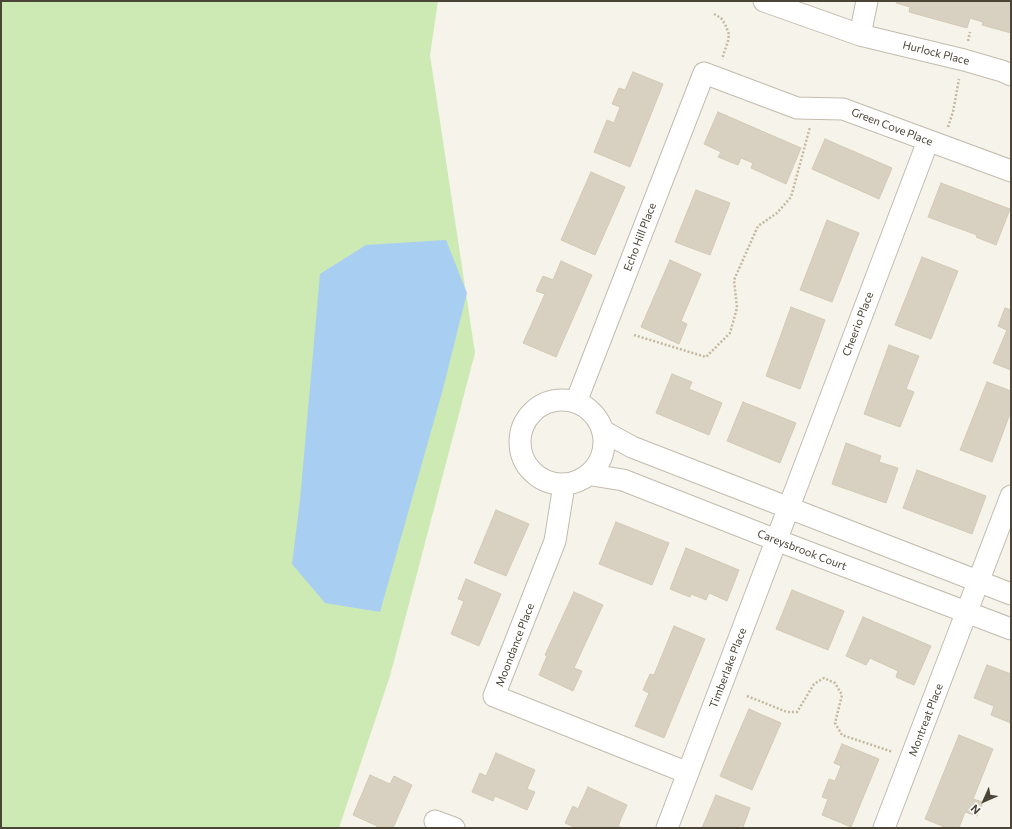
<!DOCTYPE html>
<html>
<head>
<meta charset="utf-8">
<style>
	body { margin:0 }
	#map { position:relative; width:1012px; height:829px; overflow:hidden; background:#f6f3eb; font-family:Commissioner,sans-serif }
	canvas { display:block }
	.frame { position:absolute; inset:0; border:2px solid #4b4538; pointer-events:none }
	.north { position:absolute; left:964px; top:781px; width:40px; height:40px; -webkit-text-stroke:3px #fff; paint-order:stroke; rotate:225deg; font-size:11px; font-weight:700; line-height:16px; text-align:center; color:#4b4538 }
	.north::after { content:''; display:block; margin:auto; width:14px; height:18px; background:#4b4538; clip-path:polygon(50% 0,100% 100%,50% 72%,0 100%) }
</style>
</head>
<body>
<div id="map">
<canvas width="1012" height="829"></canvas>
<div class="frame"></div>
<div class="north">N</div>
</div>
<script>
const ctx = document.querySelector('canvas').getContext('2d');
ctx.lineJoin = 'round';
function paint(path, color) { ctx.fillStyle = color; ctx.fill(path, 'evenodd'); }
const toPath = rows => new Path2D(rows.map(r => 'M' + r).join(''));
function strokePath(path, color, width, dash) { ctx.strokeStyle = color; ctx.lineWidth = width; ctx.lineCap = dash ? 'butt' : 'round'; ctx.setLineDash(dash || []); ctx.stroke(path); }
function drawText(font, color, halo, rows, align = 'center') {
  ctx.font = font + ' Commissioner,sans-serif'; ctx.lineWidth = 3; ctx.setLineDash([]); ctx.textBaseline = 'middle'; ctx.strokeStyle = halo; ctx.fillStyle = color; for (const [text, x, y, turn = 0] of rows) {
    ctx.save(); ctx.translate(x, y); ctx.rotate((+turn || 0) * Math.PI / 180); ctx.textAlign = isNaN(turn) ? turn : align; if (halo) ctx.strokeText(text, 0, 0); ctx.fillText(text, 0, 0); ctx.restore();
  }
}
paint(toPath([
	[1,1,438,1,430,55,475,353,390,676,339,828,1,828]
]), '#ceeab4');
paint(toPath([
	[446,240,467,293,443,389,380,612,325,603,292,564,300,500,320,274,366,245]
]), '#a8cef2');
const building = toPath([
	[897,1,1011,1,1011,33,982,25,983,22,970,18,967,28,909,12,910,7,896,3,897,1],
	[633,72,663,84,630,167,594,152,607,120,614,123,620,107,612,104,619,88,625,90,633,72],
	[718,112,801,148,786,184,751,168,753,163,741,158,738,165,718,157,721,152,704,144,718,112],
	[825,139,892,168,879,199,812,169,825,139],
	[591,172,625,187,595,255,561,240,591,172],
	[941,183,1010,209,996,245,976,237,977,235,928,217,941,183],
	[696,190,730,203,710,255,675,242,696,190],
	[827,220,859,233,832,302,800,290,827,220],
	[922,257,958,271,931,339,895,325,922,257],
	[670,260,701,274,681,321,687,324,679,344,641,327,670,260],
	[561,261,592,275,556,357,523,343,545,294,536,291,543,276,553,280,561,261],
	[791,307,825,320,800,389,766,376,791,307],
	[1005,308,1011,310,1011,370,993,363,1007,330,998,326,1005,308],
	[889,345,919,356,906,389,914,392,900,427,864,414,889,345],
	[672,374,692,382,689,389,722,403,709,435,656,413,672,374],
	[987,382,1011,391,1011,411,992,462,960,450,987,382],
	[743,402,796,423,780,463,727,441,743,402],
	[846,443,881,456,879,462,898,468,886,503,832,484,846,443],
	[917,470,986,496,972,534,903,508,917,470],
	[496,510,529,524,506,576,474,563,496,510],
	[616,522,669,543,652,585,599,564,616,522],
	[686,548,739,570,727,601,709,593,706,600,691,594,690,597,670,589,686,548],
	[466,579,501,594,479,646,451,634,464,601,458,599,466,579],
	[792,590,844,611,828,650,776,629,792,590],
	[574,592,603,605,574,668,582,671,573,691,539,675,547,656,545,655,574,592],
	[863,617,931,646,914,685,896,677,898,671,870,658,866,665,846,656,863,617],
	[674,626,705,639,664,738,635,726,649,693,643,690,650,674,654,675,674,626],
	[987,665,1011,674,1011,723,991,715,994,706,974,698,987,665],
	[749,709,781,723,752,790,720,776,749,709],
	[959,735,993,749,973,799,983,802,977,816,965,812,959,828,947,828,925,819,959,735],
	[842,744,879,759,851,827,822,815,828,799,822,797,829,779,835,781,841,766,834,763,842,744],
	[496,753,535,770,527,789,535,792,527,810,495,796,493,801,472,792,480,773,486,776,496,753],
	[370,775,390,784,394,776,412,785,393,828,376,828,377,826,353,815,370,775],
	[588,787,627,805,618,826,623,828,576,828,565,823,573,806,578,809,588,787],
	[716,795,750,808,743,827,740,825,739,828,702,828,716,795]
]);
paint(building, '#d8d0c0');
strokePath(building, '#d3c9b3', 1);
const minor = toPath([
	[764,1,860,35,964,60,1002,71,1011,75],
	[860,35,867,1],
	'520 442a42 42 0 1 1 84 0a42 42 0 1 1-84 0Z',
	[576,402,704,73,797,108,843,109,1011,171],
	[603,431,632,447,1011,594],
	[592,475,623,480,776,540,1011,629],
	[564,485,555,541,494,696,688,773],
	[435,821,454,828],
	[667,828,928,141],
	[884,828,1011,496]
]);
strokePath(minor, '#c2bcad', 23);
strokePath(toPath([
	[714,14,721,18,725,24,729,34,728,41,722,59],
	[968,41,970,32],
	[948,127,953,112,959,79],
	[634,335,706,357,730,333,737,308,734,280,758,226,777,213,791,197,810,127],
	[747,696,787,712,797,712,814,684,824,678,835,683,842,695,835,723,842,735,893,752]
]), '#c4b99e', 2.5, [2, 2]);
strokePath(minor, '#fff', 21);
drawText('11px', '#4b4538', '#fff', [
	["Hurlock Place",936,53,14],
	["Green Cove Place",892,127,21],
	["Echo Hill Place",640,237,-69],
	["Cheerio Place",858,324,-69],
	["Careysbrook Court",802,550,21],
	["Moondance Place",515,645,-69],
	["Timberlake Place",728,668,-69],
	["Montreat Place",926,720,-69]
]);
</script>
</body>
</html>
